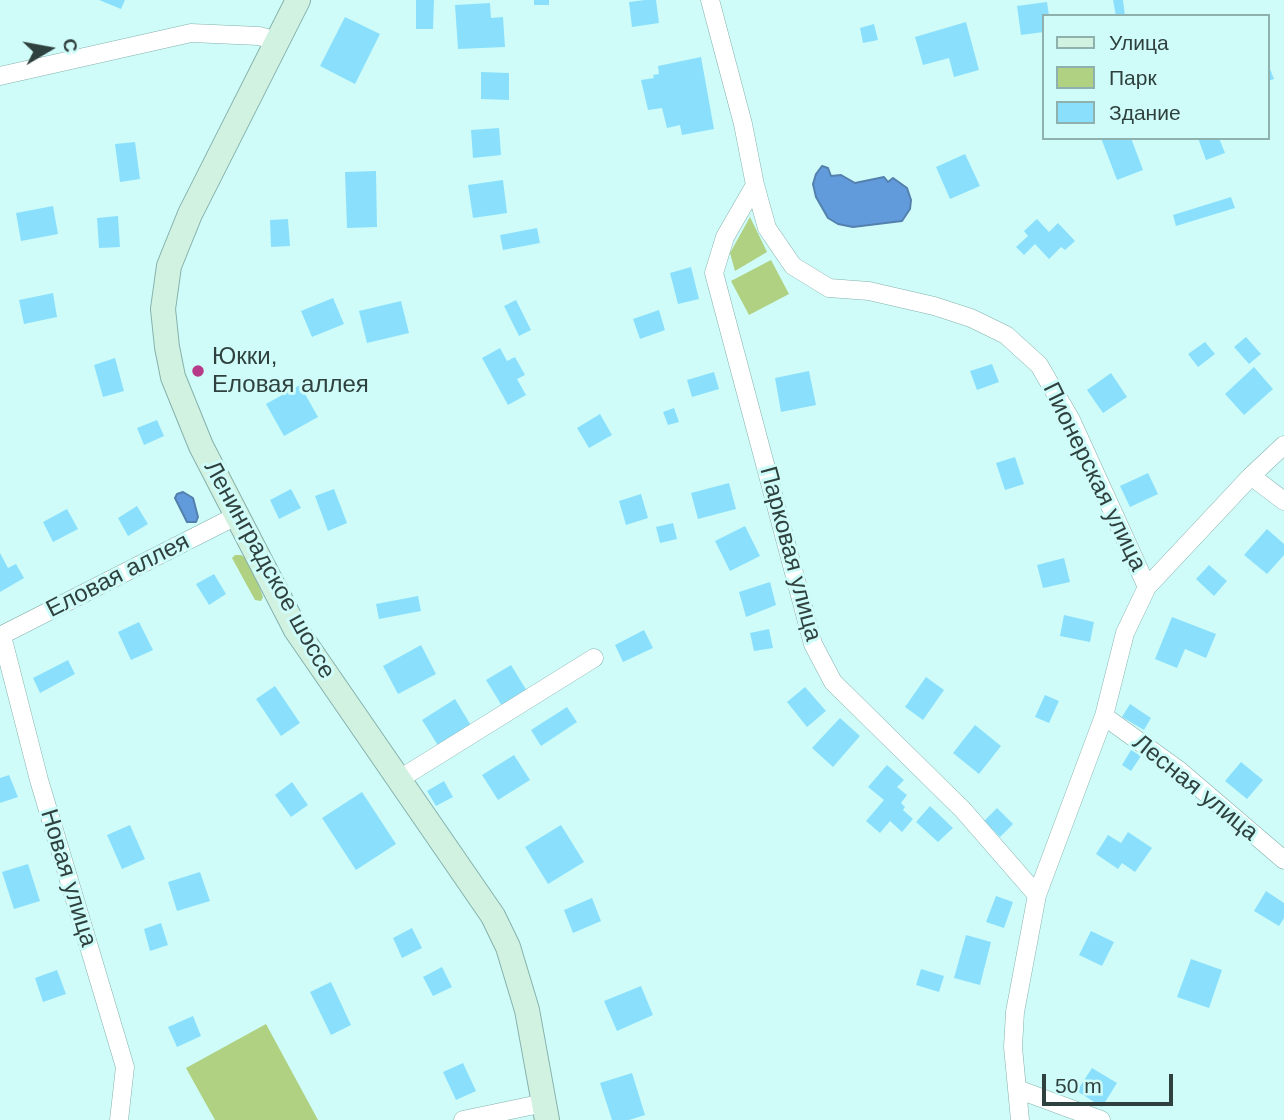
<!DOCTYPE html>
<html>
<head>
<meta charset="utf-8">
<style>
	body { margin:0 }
	#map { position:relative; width:1284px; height:1120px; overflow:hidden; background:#cffcf8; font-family:Arial,sans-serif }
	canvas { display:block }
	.legend { position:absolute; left:1042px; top:14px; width:228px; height:126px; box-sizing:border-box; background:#cffcf8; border:2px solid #8fb1ae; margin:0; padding:9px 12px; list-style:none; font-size:21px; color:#2f413f }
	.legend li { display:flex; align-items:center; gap:14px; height:35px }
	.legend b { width:35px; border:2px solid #8fb1ae }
	.north { position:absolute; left:14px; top:14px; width:70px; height:70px; -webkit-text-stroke:5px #cffcf8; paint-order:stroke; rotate:80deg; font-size:19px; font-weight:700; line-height:28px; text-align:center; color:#2f413f }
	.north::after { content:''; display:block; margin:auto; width:24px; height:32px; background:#2f413f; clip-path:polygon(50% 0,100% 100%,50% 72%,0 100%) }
	.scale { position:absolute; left:1042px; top:1074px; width:131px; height:32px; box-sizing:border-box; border:4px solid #2f413f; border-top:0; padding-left:9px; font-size:21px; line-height:24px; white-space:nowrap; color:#2f413f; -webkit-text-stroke:5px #cffcf8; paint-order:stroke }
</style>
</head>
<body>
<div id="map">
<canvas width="1284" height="1120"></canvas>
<ul class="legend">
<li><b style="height:9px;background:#d2f2e1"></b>Улица</li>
<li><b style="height:19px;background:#afd181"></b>Парк</li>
<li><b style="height:19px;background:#8ae0fc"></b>Здание</li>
</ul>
<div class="north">С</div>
<div class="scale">50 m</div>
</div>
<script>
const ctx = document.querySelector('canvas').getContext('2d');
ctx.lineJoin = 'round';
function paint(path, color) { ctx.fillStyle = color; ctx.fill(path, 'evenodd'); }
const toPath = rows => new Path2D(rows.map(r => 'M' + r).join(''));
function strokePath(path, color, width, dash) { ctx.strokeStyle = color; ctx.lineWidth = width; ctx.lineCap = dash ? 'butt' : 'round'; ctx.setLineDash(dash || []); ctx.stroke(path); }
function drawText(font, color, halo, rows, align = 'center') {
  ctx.font = font + ' Arial,sans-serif'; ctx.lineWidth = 6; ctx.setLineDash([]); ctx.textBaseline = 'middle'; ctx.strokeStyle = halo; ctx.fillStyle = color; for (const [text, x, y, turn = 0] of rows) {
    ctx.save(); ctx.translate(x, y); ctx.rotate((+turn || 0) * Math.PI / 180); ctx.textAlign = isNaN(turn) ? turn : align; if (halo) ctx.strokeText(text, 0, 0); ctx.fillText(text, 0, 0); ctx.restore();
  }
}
paint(toPath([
	[750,217,767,252,735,271,730,253],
	[771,260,789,294,749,315,731,281],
	[235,555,241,555,249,560,252,566,263,597,261,601,255,600,232,558],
	[266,1024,318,1120,215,1120,186,1068]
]), '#afd181');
const water = toPath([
	[822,166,828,168,831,176,841,175,855,183,884,177,888,182,893,178,907,188,911,200,910,209,902,221,853,227,838,224,828,218,816,197,813,184,816,174,822,166],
	[183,492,193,498,198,517,196,522,187,522,175,498,177,494,183,492]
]);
paint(water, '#629bdc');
strokePath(water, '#5380ad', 2);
paint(toPath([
	[99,0,125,0,121,9],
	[416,0,434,0,433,29,416,29],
	[534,0,549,0,549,5,534,5],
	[645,0,656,0,659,23,632,27,629,2],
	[1113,0,1123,0,1125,16,1116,16],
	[1047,2,1049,16,1044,16,1044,32,1021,35,1017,6],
	[490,3,491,18,503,17,505,47,458,49,455,5],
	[345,17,380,34,355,84,320,66],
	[966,22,979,70,954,77,949,58,923,65,915,37],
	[874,24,878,40,863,43,860,28],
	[701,57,714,129,682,135,680,125,667,128,662,108,648,110,641,80,654,78,653,75,659,74,658,66],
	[1268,64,1274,79,1268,81],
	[481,72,509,73,509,100,481,99],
	[499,128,501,155,473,158,471,130],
	[1101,138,1131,138,1143,170,1117,180],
	[1198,138,1219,138,1225,153,1206,160],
	[135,142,140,179,120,182,115,144],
	[965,154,980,186,950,199,936,167],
	[376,171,377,227,347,228,345,172],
	[503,180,507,213,473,218,468,185],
	[1231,197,1235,208,1176,226,1173,215],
	[53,206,58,234,21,241,16,213],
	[118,216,120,247,99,248,97,218],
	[288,219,290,246,271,247,270,220],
	[1037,219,1049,232,1058,223,1075,241,1065,250,1061,247,1049,259,1035,244,1024,255,1016,247,1028,236,1024,231],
	[537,228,540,243,503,250,500,235],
	[691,267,699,299,678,304,670,273],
	[53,293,57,317,24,324,19,300],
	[333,298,344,324,312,337,301,311],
	[516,300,531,330,519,336,504,306],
	[401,301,409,333,367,343,359,311],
	[659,310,665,330,640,339,633,319],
	[1246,337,1261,354,1249,364,1234,347],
	[1205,342,1215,354,1198,367,1188,354],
	[500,348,507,361,515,357,525,375,517,379,526,395,508,405,482,358],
	[115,358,124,391,103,397,94,365],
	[992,364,999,382,977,390,970,371],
	[1254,367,1273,389,1244,415,1225,394],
	[809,371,816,405,781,412,775,378],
	[714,372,719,389,692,397,687,380],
	[1111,373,1127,397,1103,413,1087,390],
	[300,385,318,417,284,436,266,404],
	[674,408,679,422,668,425,663,412],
	[600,414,612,435,589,448,577,428],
	[157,420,164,436,144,445,137,428],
	[1015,457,1024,484,1005,490,996,463],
	[1148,473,1158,494,1130,507,1120,486],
	[729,483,736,509,698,519,691,493],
	[291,489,301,508,279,519,270,500],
	[334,489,347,523,328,531,315,496],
	[641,494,648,518,626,525,619,501],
	[137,506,148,524,128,536,118,518],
	[67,509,78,529,53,542,43,522],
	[673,523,677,539,660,543,656,527],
	[745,526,760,556,730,571,715,541],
	[1267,529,1284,544,1284,555,1267,574,1244,555],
	[0,553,8,568,16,564,24,578,0,592],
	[1064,558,1070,582,1043,588,1037,565],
	[1209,565,1227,581,1214,596,1196,579],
	[214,574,226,594,209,605,196,584],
	[770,582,776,605,746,617,739,592],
	[418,596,421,611,379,619,376,604],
	[1064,615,1094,622,1090,642,1060,636],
	[1172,617,1216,634,1206,658,1185,649,1177,668,1155,659],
	[139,622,153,650,131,660,118,632],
	[769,629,773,648,754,651,750,633],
	[644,630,653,648,623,662,615,645],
	[421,645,436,674,398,694,383,666],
	[68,660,75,674,40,693,33,678],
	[511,665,527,691,502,706,486,680],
	[926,677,944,690,923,720,905,707],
	[275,686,300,723,281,736,256,699],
	[805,687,826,711,807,727,787,702],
	[1045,695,1059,701,1049,723,1035,717],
	[455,699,472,727,439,747,422,720],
	[1130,704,1151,718,1144,730,1122,717],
	[567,707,577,722,541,746,531,730],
	[840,718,860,736,833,767,812,748],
	[975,725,1001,746,979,774,953,753],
	[1131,750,1141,756,1131,771,1122,765],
	[514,755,530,780,498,800,482,775],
	[1241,762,1263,780,1247,799,1225,781],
	[887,765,904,780,897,787,907,795,901,803,905,807,903,810,913,819,902,832,890,821,880,833,866,821,884,800,868,787],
	[9,775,18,797,0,803,0,778],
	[444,781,453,797,436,806,427,791],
	[292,782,308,805,291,817,275,795],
	[362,792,396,844,356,870,322,818],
	[930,806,953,828,938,842,916,822],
	[997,808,1013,824,1000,837,984,821],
	[130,825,145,859,122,869,107,835],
	[561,825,584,862,548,884,525,847],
	[1128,832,1152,848,1135,872,1122,863,1118,869,1096,854,1108,835,1121,843],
	[28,864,40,901,14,909,2,872],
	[200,872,210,901,177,911,168,882],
	[1266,891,1284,903,1284,918,1279,926,1254,911],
	[996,896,1013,902,1004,928,986,922],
	[592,898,601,921,573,933,564,910],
	[161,923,168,945,150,951,144,929],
	[412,928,422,948,402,958,393,938],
	[1091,931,1114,942,1102,966,1079,955],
	[966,935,991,942,980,985,954,978],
	[1191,959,1222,970,1209,1008,1177,997],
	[442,967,452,987,433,996,423,977],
	[921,969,944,976,939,992,916,985],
	[57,970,66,994,43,1002,35,978],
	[331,982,351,1025,331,1035,310,992],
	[641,986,653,1015,617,1031,604,1001],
	[193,1016,201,1036,177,1047,168,1027],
	[463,1063,476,1091,456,1100,443,1072],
	[1092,1068,1117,1083,1102,1107,1077,1091],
	[632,1073,645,1115,629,1120,612,1120,600,1083]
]), '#8ae0fc');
const street = toPath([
	[710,0,743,124,755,185,767,228,793,266,829,288,869,291,934,306,971,318,1006,335,1039,365,1071,420,1147,587],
	[0,76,191,33,259,36,277,41],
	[755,185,725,237,714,273,813,644,833,682,963,810,1037,895],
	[1251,476,1284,501],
	[0,636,236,516],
	[2,636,39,780,125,1067,119,1120],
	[1104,716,1180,771,1284,860],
	[398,780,594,658],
	[1017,1089,1101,1120],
	[463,1120,544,1103],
	[1020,1120,1013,1047,1015,1012,1037,895,1104,716,1125,633,1147,587,1251,476,1284,445]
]);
const secondary = toPath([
	[298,0,190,214,169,266,163,309,167,347,173,377,201,446,296,630,493,916,508,947,527,1010,547,1120]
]);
strokePath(street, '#85b1ad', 19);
strokePath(secondary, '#85b1ad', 26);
strokePath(street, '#fff', 18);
strokePath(secondary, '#d2f2e1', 24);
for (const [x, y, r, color] of [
	[198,371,7,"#b73a88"]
]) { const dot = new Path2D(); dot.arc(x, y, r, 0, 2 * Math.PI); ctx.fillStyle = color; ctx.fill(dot); strokePath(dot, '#cffcf8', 2.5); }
drawText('24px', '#2f413f', '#cffcf8', [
	["Юкки,",212,357],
	["Еловая аллея",212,385]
], 'left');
drawText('24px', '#2f413f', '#cffcf8', [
	["Пионерская улица",1094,477,64],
	["Парковая улица",790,554,75],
	["Ленинградское шоссе",269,570,61],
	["Еловая аллея",118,576,-27],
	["Лесная улица",1195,788,39],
	["Новая улица",68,878,73]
]);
</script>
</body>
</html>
